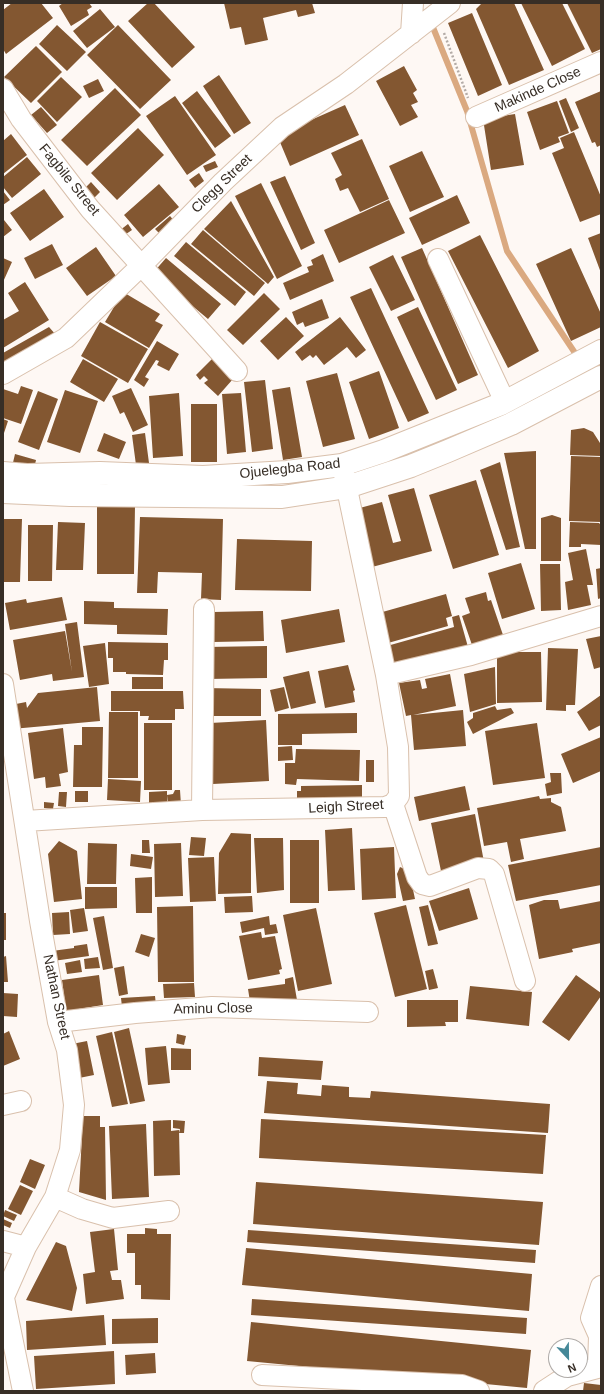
<!DOCTYPE html>
<html>
<head>
<meta charset="utf-8">
<style>
	body { margin:0 }
	#map { position:relative; width:604px; height:1394px; overflow:hidden; background:#fef8f4; font-family:Arial,sans-serif }
	canvas { display:block }
	.frame { position:absolute; inset:0; border:4px solid #372e26; pointer-events:none }
	.north { position:absolute; left:548px; top:1338px; width:40px; height:40px; box-sizing:border-box; background:#fff; border:1px solid #afaba8; border-radius:50%; rotate:158deg; font-size:11px; font-weight:700; line-height:16px; text-align:center; color:#372e26 }
	.north::after { content:''; display:block; margin:auto; width:14px; height:18px; background:#458898; clip-path:polygon(50% 0,100% 100%,50% 72%,0 100%) }
</style>
</head>
<body>
<div id="map">
<canvas width="604" height="1394"></canvas>
<div class="frame"></div>
<div class="north">N</div>
</div>
<script>
const ctx = document.querySelector('canvas').getContext('2d');
ctx.lineJoin = 'round';
const toPath = rows => new Path2D(rows.map(r => 'M' + r).join(''));
function strokePath(path, color, width, dash) { ctx.strokeStyle = color; ctx.lineWidth = width; ctx.lineCap = dash ? 'butt' : 'round'; ctx.setLineDash(dash || []); ctx.stroke(path); }
function paint(path, color) { ctx.fillStyle = color; ctx.fill(path, 'evenodd'); }
function drawText(font, color, halo, rows, align = 'center') {
  ctx.font = font + ' Arial,sans-serif'; ctx.lineWidth = 4; ctx.setLineDash([]); ctx.textBaseline = 'middle'; ctx.strokeStyle = halo; ctx.fillStyle = color; for (const [text, x, y, turn = 0] of rows) {
    ctx.save(); ctx.translate(x, y); ctx.rotate((+turn || 0) * Math.PI / 180); ctx.textAlign = isNaN(turn) ? turn : align; if (halo) ctx.strokeText(text, 0, 0); ctx.fillText(text, 0, 0); ctx.restore();
  }
}
strokePath(toPath([
	[432,25,467,111,507,251,579,359]
]), '#daa980', 6);
paint(toPath([
	[12,3,41,3,53,18,6,54,3,49,3,10],
	[63,3,89,3,92,7,87,10,89,15,71,26,59,6],
	[148,3,154,3,195,47,172,68,128,21],
	[224,3,312,3,315,13,298,17,296,10,263,18,268,40,245,45,241,27,230,29],
	[482,3,514,3,544,70,509,85,476,9],
	[521,3,562,3,585,49,552,66],
	[567,3,601,3,601,49,592,53],
	[100,9,115,27,87,48,73,31],
	[472,13,502,85,478,96,448,23],
	[57,25,86,52,67,71,39,44],
	[118,25,171,80,140,109,87,55],
	[36,46,62,72,31,103,4,77],
	[404,66,417,90,413,93,418,102,411,105,418,117,400,126,376,81],
	[219,75,251,123,234,134,203,86],
	[61,77,82,97,57,122,37,101],
	[98,79,104,91,89,98,83,86],
	[115,88,141,115,87,166,61,140],
	[197,91,231,136,215,148,182,103],
	[601,91,601,145,597,147,595,142,592,143,575,102],
	[175,96,216,155,187,175,146,116],
	[566,98,579,128,571,132,559,101],
	[557,101,569,133,558,137,560,142,540,150,527,112],
	[345,105,359,135,290,166,277,135],
	[41,107,57,125,47,133,31,115],
	[515,114,524,165,491,170,483,119],
	[138,128,164,155,117,200,91,173],
	[574,132,601,197,601,214,580,222,552,153,564,148,560,138],
	[11,134,27,155,3,174,3,141],
	[362,139,389,199,360,212,348,188,340,191,335,179,342,175,331,153],
	[422,151,444,197,410,212,389,166],
	[27,157,41,174,12,198,3,187,3,177],
	[215,161,218,167,206,172,203,166],
	[199,173,204,181,195,188,189,180],
	[285,176,315,243,301,250,270,182],
	[91,182,100,192,90,202,81,192],
	[261,183,302,266,277,279,235,196],
	[159,184,179,207,143,237,124,215],
	[44,189,64,217,30,241,10,213],
	[3,191,10,200,3,205],
	[457,195,470,223,422,245,409,218],
	[389,200,405,233,339,263,324,230],
	[231,201,274,277,268,284,204,229],
	[170,216,176,223,162,236,155,229],
	[4,220,12,230,3,237,3,221],
	[128,224,132,230,123,236,119,231],
	[203,230,265,283,254,296,191,244],
	[601,233,601,273,588,238],
	[480,235,539,351,508,368,448,251],
	[186,242,246,292,235,306,174,256],
	[52,244,63,265,35,279,24,258],
	[96,247,116,276,87,296,66,268],
	[422,248,478,375,458,384,401,257],
	[571,248,601,314,601,327,571,341,536,264],
	[323,254,334,281,290,300,283,283,309,272,307,267,313,265,311,260],
	[393,255,415,300,391,311,369,267],
	[3,258,12,262,3,282],
	[166,258,221,304,208,319,153,273],
	[25,282,49,320,3,348,3,320,19,311,8,293],
	[371,288,429,413,408,422,350,297],
	[123,292,160,314,155,321,163,325,149,348,105,322],
	[264,293,280,309,243,345,227,330],
	[322,299,329,318,305,327,303,322,297,325,292,312],
	[418,307,457,390,436,400,397,317],
	[286,317,304,336,278,360,260,341],
	[340,317,366,350,356,358,347,347,324,365,316,355,313,358,310,355,302,361,295,352],
	[100,322,148,349,128,383,81,356],
	[49,327,56,335,3,365,3,353],
	[157,341,179,354,169,371,157,365,159,361,156,360,145,377,149,379,144,387,134,380],
	[83,359,118,379,104,402,70,382],
	[212,359,233,379,218,396,204,383,208,380,204,376,200,380,196,375],
	[379,371,399,428,369,439,349,382],
	[337,373,355,439,323,447,306,381],
	[265,380,273,449,252,452,244,382],
	[21,386,33,390,21,424,3,418,4,405,3,389,18,394],
	[290,387,302,457,283,460,272,390],
	[131,388,148,425,133,432,124,412,120,414,112,396],
	[65,390,98,401,80,453,47,442],
	[38,391,58,399,39,450,18,442],
	[179,393,183,456,153,458,149,396],
	[241,393,246,452,227,454,222,394],
	[191,404,217,404,217,462,191,462],
	[3,419,8,421,3,436],
	[584,428,593,432,600,443,601,456,570,455,571,430],
	[104,433,126,442,119,459,97,451],
	[145,433,149,463,136,465,132,435],
	[536,451,536,549,525,549,504,453],
	[15,454,36,460,34,469,11,471],
	[571,456,601,457,601,522,569,521],
	[500,462,520,547,506,550,480,470],
	[476,480,499,555,453,569,429,495],
	[414,488,432,551,372,567,356,509,382,502,393,543,401,541,388,495],
	[97,505,135,505,134,574,97,574],
	[552,515,561,518,561,561,541,561,541,518],
	[140,517,223,519,221,600,201,599,202,573,158,572,157,593,137,593],
	[3,519,22,519,20,582,3,582],
	[58,522,85,523,83,570,56,570],
	[570,522,599,523,601,525,601,545,581,544,581,547,569,547],
	[28,525,53,525,52,581,28,581],
	[237,539,312,541,311,591,235,590],
	[586,549,593,585,587,585,591,605,568,610,565,582,573,580,568,553],
	[521,563,535,609,502,619,488,573],
	[540,564,560,564,561,610,541,611],
	[601,568,601,598,598,599,596,569],
	[486,592,488,601,491,600,503,635,472,645,462,616,470,613,465,598],
	[446,594,452,616,446,618,448,626,388,643,379,613],
	[62,597,67,620,10,630,5,603,26,599,27,603],
	[84,601,114,602,114,608,168,609,167,635,117,634,117,625,84,624],
	[339,609,345,642,286,653,281,620],
	[263,611,264,641,213,642,213,612],
	[459,615,468,647,393,667,387,646,454,627,452,617],
	[77,622,84,677,53,681,52,674,20,680,13,640,65,631,72,672,65,624],
	[601,636,601,667,594,669,586,639],
	[108,642,168,643,168,660,164,660,163,675,126,674,126,672,113,672,113,658,108,658],
	[105,643,109,684,89,687,83,646],
	[267,646,267,678,207,679,207,647],
	[548,648,578,649,575,705,566,705,566,711,546,710],
	[497,652,541,652,542,702,497,703],
	[348,665,355,690,353,691,355,702,325,708,318,671],
	[495,667,496,704,470,712,464,674],
	[309,671,316,703,291,709,283,677],
	[450,674,456,706,413,715,463,710,466,746,414,750,411,715,406,716,399,683,420,680,422,689,427,688,425,679],
	[132,677,163,677,163,689,132,689],
	[97,687,100,721,12,729,19,719,16,704,26,702,27,708,38,693],
	[284,687,289,708,275,712,270,690],
	[204,688,261,689,261,716,204,716],
	[111,691,183,691,184,709,175,709,175,720,148,720,149,716,140,716,140,711,111,711],
	[601,695,601,725,589,731,577,712],
	[495,706,497,710,511,708,514,713,473,734,467,722,473,718,473,713],
	[109,712,138,712,138,778,108,778],
	[357,713,357,733,302,734,302,745,278,745,278,714],
	[266,720,269,781,213,784,210,723],
	[144,723,172,723,172,790,144,790],
	[537,723,545,778,493,785,485,731],
	[82,727,103,727,102,787,73,787,74,745,82,745],
	[63,728,68,772,59,774,61,786,46,788,45,777,34,779,28,733],
	[601,737,601,771,573,783,561,754],
	[292,746,293,760,278,761,278,747],
	[296,749,360,750,359,781,297,779,296,785,285,784,285,763,295,763],
	[366,760,374,760,374,782,366,782],
	[550,773,561,773,562,793,547,796,545,784,551,782],
	[108,779,141,781,140,802,107,800],
	[362,785,362,801,297,802,297,791,301,791,301,786],
	[465,786,470,810,419,821,414,797],
	[175,790,180,790,181,805,168,806,167,795,173,794],
	[75,791,88,791,88,802,75,802],
	[167,791,167,805,149,805,149,792],
	[59,792,67,792,66,807,58,806],
	[539,796,540,799,551,798,551,802,561,807,566,831,520,839,524,859,511,862,507,842,484,846,477,808],
	[44,802,54,803,53,809,44,808],
	[475,814,484,862,441,871,431,823],
	[352,828,355,890,328,891,325,830],
	[231,833,251,834,251,893,218,894,219,853],
	[191,837,206,838,204,856,189,855],
	[254,838,283,838,284,890,257,893],
	[142,840,149,840,150,853,142,853],
	[290,840,319,840,319,903,290,903],
	[59,841,77,851,82,899,54,902,48,854],
	[88,843,117,844,116,884,87,884],
	[181,843,183,896,155,897,154,844],
	[394,847,396,898,362,900,360,849],
	[601,847,601,885,516,901,508,865],
	[131,854,153,857,151,869,130,866],
	[214,857,216,901,190,902,188,858],
	[400,867,409,871,415,899,403,901,397,874],
	[152,877,152,913,136,913,135,878],
	[85,887,117,887,117,908,85,909],
	[469,888,478,919,439,931,429,901],
	[252,896,253,912,225,913,224,897],
	[544,900,558,900,560,909,601,901,601,943,572,949,573,952,539,959,529,905],
	[406,905,427,989,395,997,374,913],
	[428,905,438,944,428,946,419,907],
	[193,906,194,982,158,982,157,907],
	[84,908,88,931,73,933,70,910],
	[316,908,332,984,298,991,283,915],
	[69,912,70,934,53,935,52,913],
	[3,913,6,913,6,940,3,940],
	[104,916,113,968,103,970,93,918],
	[269,916,270,925,276,924,278,933,265,935,264,928,242,933,240,922],
	[261,932,262,938,275,936,282,969,279,970,280,974,248,980,239,936],
	[141,934,155,938,149,957,135,952],
	[87,944,89,956,53,961,52,951,74,948,74,946],
	[6,956,8,982,3,982,3,957],
	[98,957,100,968,85,969,84,959],
	[80,960,82,972,67,974,65,963],
	[124,966,128,994,119,996,114,968],
	[433,969,438,988,429,990,425,971],
	[99,975,103,1005,66,1011,62,980],
	[576,975,601,993,601,996,569,1041,542,1022],
	[293,977,297,1000,251,1008,248,989,285,984,285,979],
	[194,983,195,997,164,998,163,984],
	[470,986,532,992,529,1026,466,1019],
	[3,993,18,994,17,1017,3,1016],
	[155,996,156,1005,122,1007,121,998],
	[407,1000,458,1000,458,1022,445,1022,446,1026,407,1027],
	[129,1028,145,1101,130,1104,114,1032],
	[9,1031,20,1059,3,1066,3,1034],
	[112,1032,128,1104,112,1107,96,1036],
	[177,1034,186,1036,184,1045,176,1043],
	[87,1041,94,1075,79,1078,72,1044],
	[166,1046,170,1083,148,1085,145,1048],
	[171,1048,191,1049,191,1070,171,1070],
	[259,1057,323,1061,321,1080,258,1076],
	[267,1081,298,1083,297,1094,321,1096,322,1085,349,1087,349,1097,370,1098,371,1091,550,1104,548,1133,264,1113],
	[83,1116,100,1116,100,1127,105,1127,106,1200,79,1192],
	[261,1119,546,1135,543,1174,259,1158],
	[171,1120,171,1131,179,1130,180,1175,154,1176,153,1121],
	[173,1120,185,1121,184,1133,179,1133,180,1129,173,1128],
	[146,1124,149,1197,112,1199,109,1126],
	[30,1159,45,1165,35,1189,20,1182],
	[256,1182,543,1202,539,1245,253,1224],
	[20,1185,33,1191,21,1215,8,1209],
	[5,1210,17,1215,14,1221,3,1216],
	[3,1219,12,1223,10,1228,3,1225],
	[145,1228,157,1229,157,1234,171,1234,170,1300,141,1299,141,1285,135,1285,135,1253,127,1253,127,1234,145,1234],
	[114,1229,118,1270,110,1271,112,1280,121,1280,124,1299,86,1304,83,1274,95,1272,90,1232],
	[248,1230,536,1250,535,1263,247,1242],
	[56,1242,66,1246,77,1288,72,1311,26,1300],
	[246,1248,532,1274,529,1311,242,1285],
	[252,1299,527,1318,526,1334,251,1315],
	[104,1315,106,1345,27,1350,26,1321],
	[158,1318,158,1343,112,1344,112,1319],
	[251,1322,531,1350,527,1388,247,1361],
	[114,1351,115,1384,36,1389,34,1356],
	[155,1353,156,1373,126,1375,125,1355],
	[584,1383,601,1385,601,1391,583,1391]
]), '#835731');
const minor = toPath([
	[411,34,413,3],
	[3,89,21,119,90,209,237,371],
	[476,117,601,62],
	[438,259,505,402],
	[3,374,66,338,142,265,223,182,282,127,346,84,450,3],
	[386,675,471,655,601,616],
	[3,684,40,921,58,1022,67,1050,74,1105,70,1150,55,1197,26,1247,3,1299],
	[393,804,417,877,422,884,430,886,478,868,489,869,494,874,525,981],
	[202,810,204,609],
	[25,821,202,810,385,807,393,804,399,796,398,747,386,675,342,465],
	[58,1022,135,1013,212,1007,368,1012],
	[3,1105,21,1101],
	[55,1197,82,1209,113,1218,169,1211],
	[3,1241,26,1247],
	[4,1298,23,1391],
	[598,1368,599,1336,591,1318,601,1286],
	[262,1375,462,1385,479,1391],
	[544,1391,567,1376,601,1367]
]);
const major = toPath([
	[3,473,27,475,100,473,203,477,287,472,342,465,384,451,501,404,601,351],
	[3,492,70,495,282,497,347,487,411,466,448,451,511,424,601,377]
]);
strokePath(minor, '#d9c0ac', 22);
strokePath(major, '#d9c0ac', 24);
strokePath(toPath([
	[444,33,468,98]
]), '#b3aba6', 2.5, [2, 2]);
strokePath(minor, '#fff', 20);
strokePath(major, '#fff', 22);
drawText('14px', '#372e26', '#fff', [
	["Makinde Close",538,90,-24],
	["Fagbile Street",69,180,51],
	["Clegg Street",222,184,-44],
	["Ojuelegba Road",290,469,-6],
	["Leigh Street",346,807,-3],
	["Nathan Street",56,997,78],
	["Aminu Close",213,1009,-1]
]);
</script>
</body>
</html>
